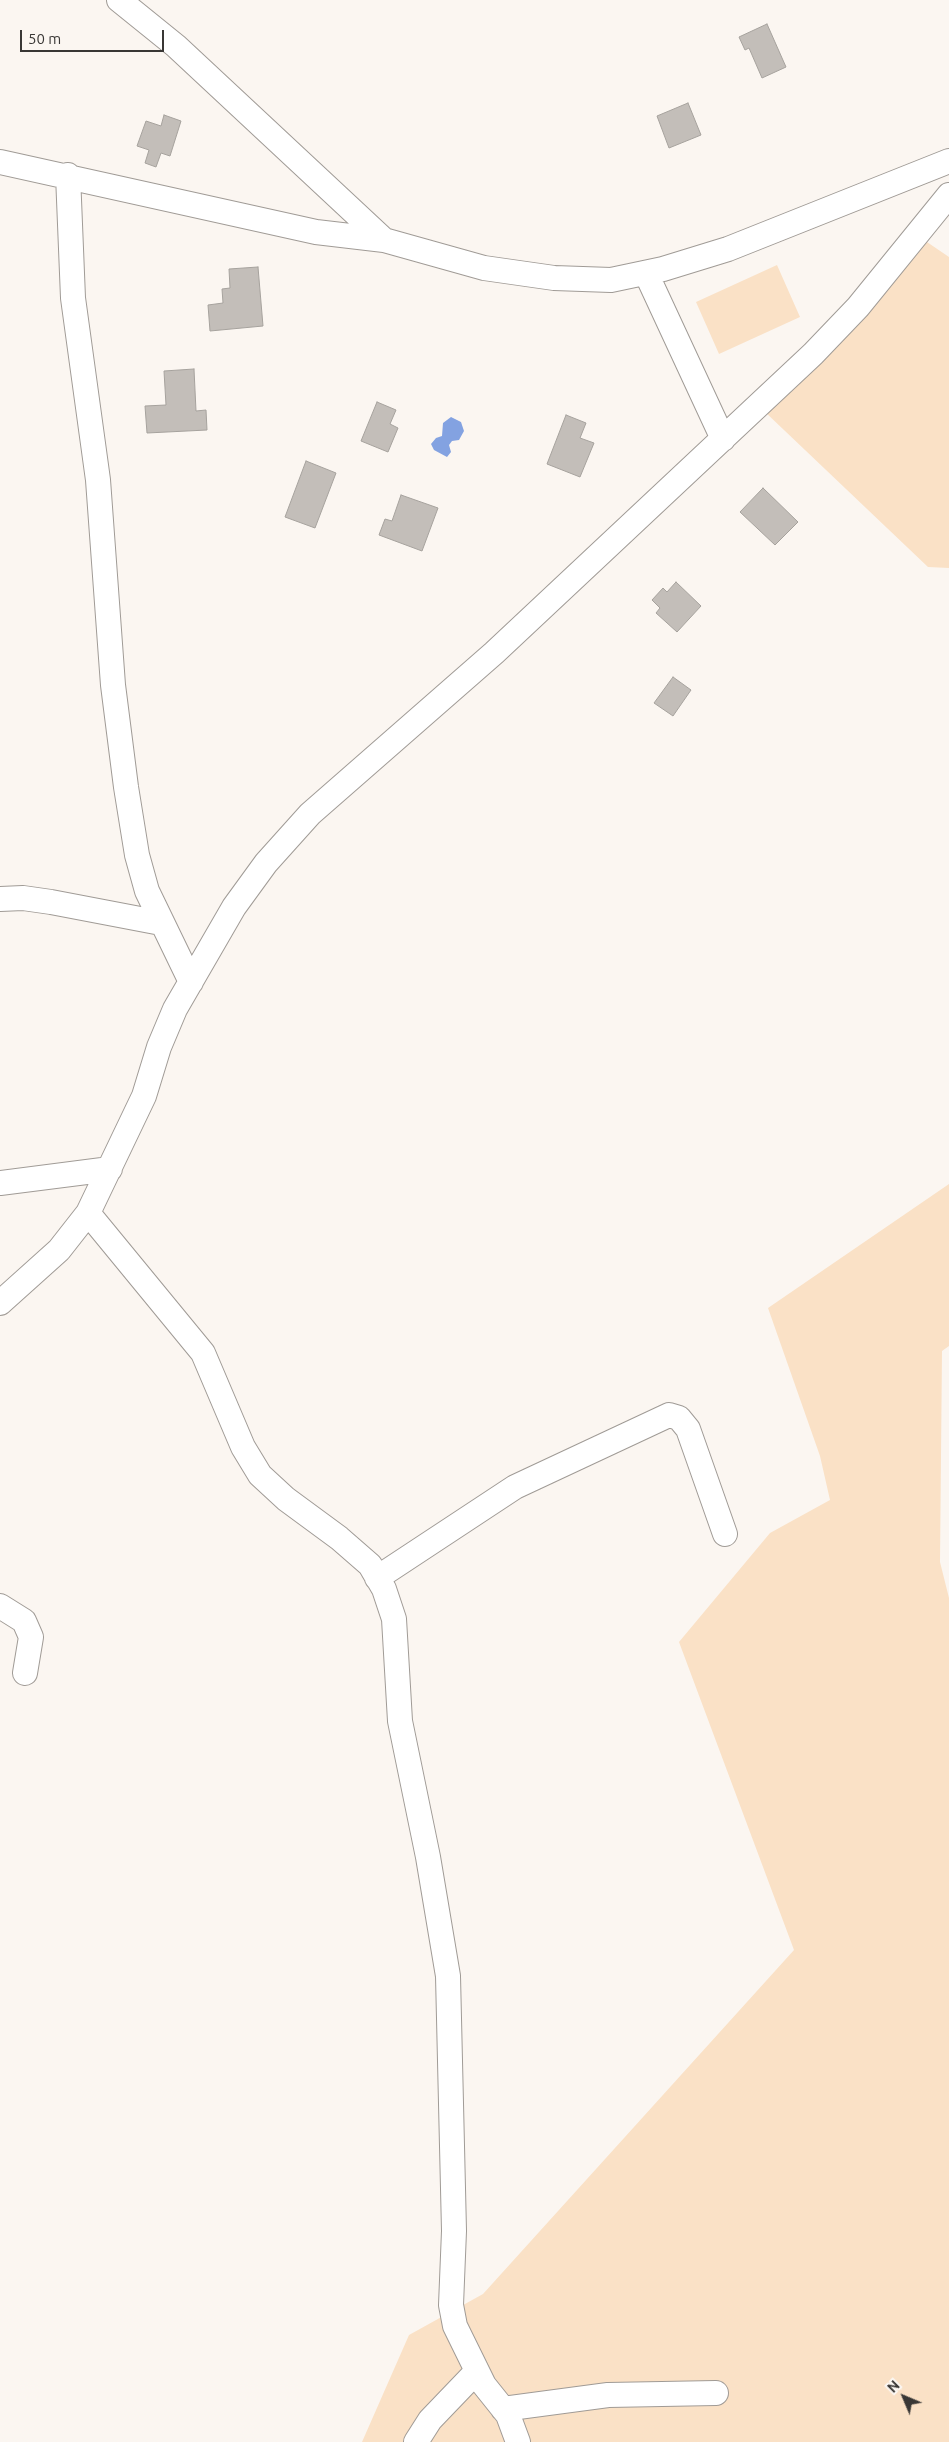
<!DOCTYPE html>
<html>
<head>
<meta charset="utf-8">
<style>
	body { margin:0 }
	#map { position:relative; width:949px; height:2442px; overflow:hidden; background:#fbf6f1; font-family:Ubuntu,sans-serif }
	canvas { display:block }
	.north { position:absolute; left:879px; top:2372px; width:50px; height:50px; -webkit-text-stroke:4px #fbf6f1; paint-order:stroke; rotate:315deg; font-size:14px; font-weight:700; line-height:20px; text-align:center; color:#393735 }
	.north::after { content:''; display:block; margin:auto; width:18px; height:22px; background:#393735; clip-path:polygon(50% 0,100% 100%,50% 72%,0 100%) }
	.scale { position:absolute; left:20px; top:30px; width:144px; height:22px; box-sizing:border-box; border:2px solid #393735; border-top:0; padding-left:6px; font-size:15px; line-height:18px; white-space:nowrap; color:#393735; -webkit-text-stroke:4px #fbf6f1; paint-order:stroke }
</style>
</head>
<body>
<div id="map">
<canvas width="949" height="2442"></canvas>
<div class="north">N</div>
<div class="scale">50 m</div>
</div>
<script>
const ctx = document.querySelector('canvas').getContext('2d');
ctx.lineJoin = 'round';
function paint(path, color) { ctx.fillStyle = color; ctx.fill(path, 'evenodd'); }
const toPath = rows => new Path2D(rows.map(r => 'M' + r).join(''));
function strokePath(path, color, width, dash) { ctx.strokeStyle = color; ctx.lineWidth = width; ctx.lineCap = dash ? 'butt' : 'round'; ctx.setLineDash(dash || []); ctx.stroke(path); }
paint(toPath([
	[924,240,949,257,949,568,928,567,764,411],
	[777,265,800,317,719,354,696,302],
	[949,1184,949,1346,942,1351,940,1562,949,1598,949,2442,362,2442,409,2335,483,2294,794,1950,679,1642,770,1533,830,1500,820,1456,768,1308]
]), '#fae1c6');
paint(toPath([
	[451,417,461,422,464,431,459,440,452,441,449,445,451,452,447,457,434,450,431,444,436,438,442,436,443,423]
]), '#83a2e1');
const building = toPath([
	[767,24,786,67,762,78,749,48,745,50,739,37,767,24],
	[688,103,701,135,669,148,657,116,688,103],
	[164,115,181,121,170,156,161,153,156,167,145,163,149,150,137,146,146,121,161,126,164,115],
	[258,267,263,326,210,331,208,305,223,303,222,289,230,288,229,269,258,267],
	[194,369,196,411,206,410,207,430,147,433,145,406,166,405,164,371,194,369],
	[377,402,396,410,390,424,398,428,388,452,361,441,377,402],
	[566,415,586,423,580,438,594,443,580,477,547,464,566,415],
	[306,461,336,473,315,528,285,517,306,461],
	[763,488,798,522,775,545,740,512,763,488],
	[401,495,438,508,422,551,379,535,385,519,392,521,401,495],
	[676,582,701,606,677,632,656,613,660,608,652,600,663,588,667,592,676,582],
	[673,677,691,690,673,716,654,703,673,677]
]);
paint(building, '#c3beb9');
strokePath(building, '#a6a29d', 1);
const minor = toPath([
	[119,0,176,46,384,240,484,268,554,278,611,280,663,269,728,249,949,161],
	[0,162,316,232,384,240],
	[68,175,73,298,98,480,113,685,126,787,137,855,147,891,191,982],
	[646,273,723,439],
	[0,899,23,898,51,902,161,923],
	[0,1183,110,1169],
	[88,1213,203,1353,243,1447,260,1475,286,1499,339,1538,370,1565,384,1589,394,1619,400,1721,428,1857,448,1976,454,2231,451,2305,455,2326,484,2385,508,2415,518,2442],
	[0,1303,59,1250,88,1213,144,1096,159,1047,175,1009,234,907,266,863,310,814,494,653,813,354,858,307,949,195],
	[377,1578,515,1487,669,1415,679,1418,688,1429,725,1534],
	[0,1606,24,1621,31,1637,25,1673],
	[503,2409,608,2395,716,2393],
	[416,2442,430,2420,477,2371]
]);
strokePath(minor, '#a09b96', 26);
strokePath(minor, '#fff', 24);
</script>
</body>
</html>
